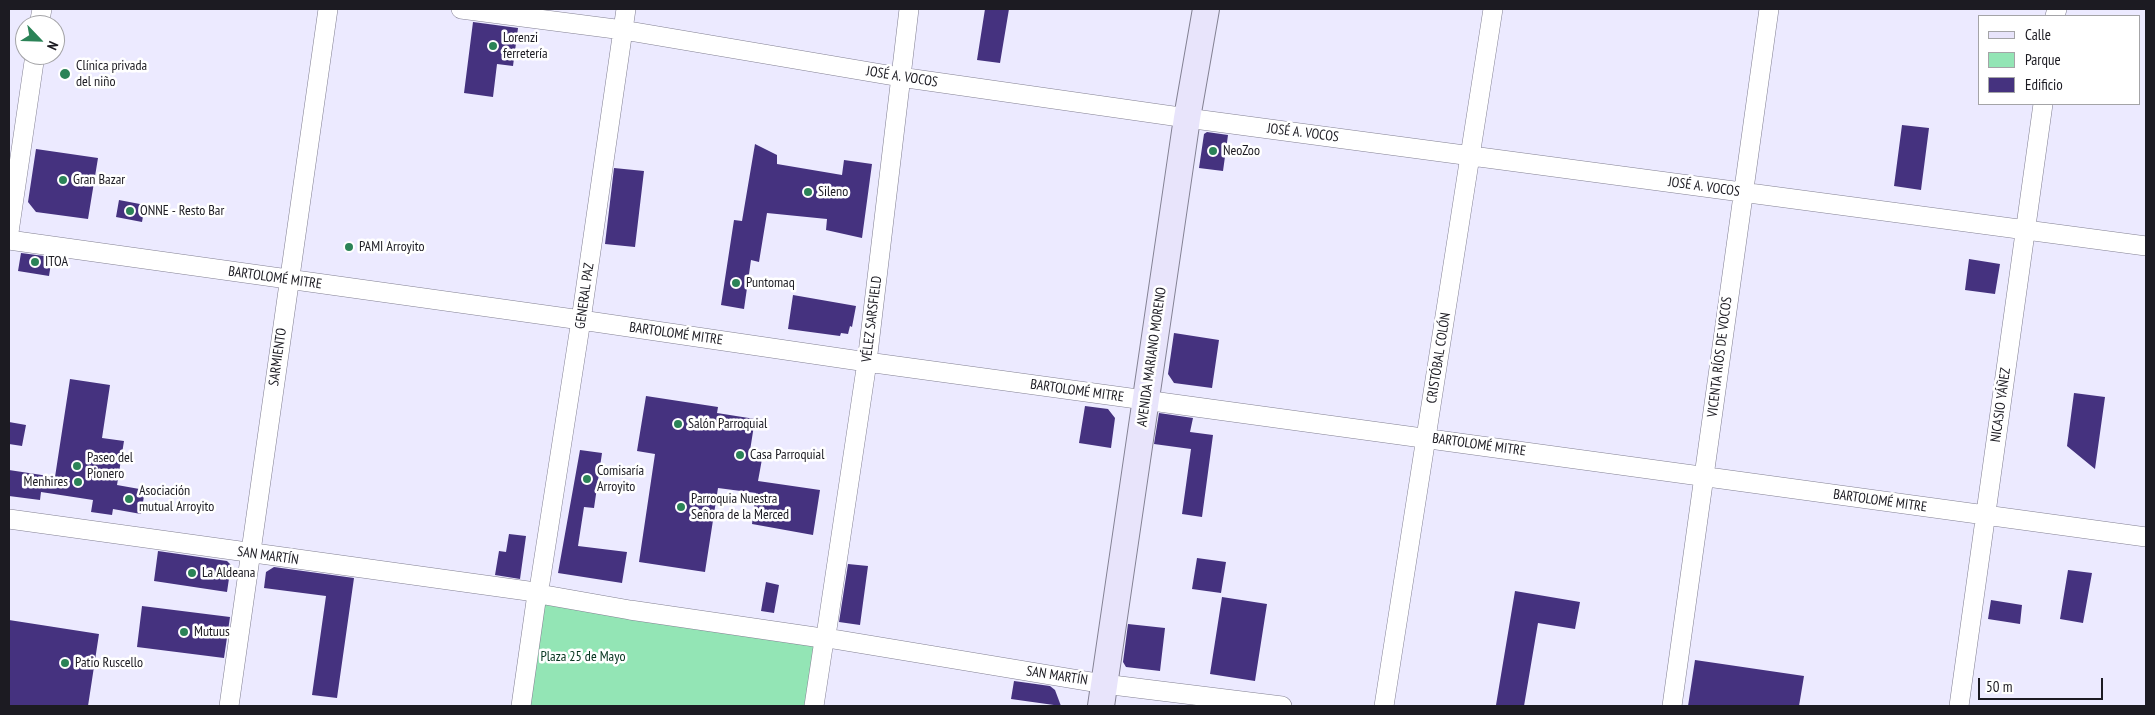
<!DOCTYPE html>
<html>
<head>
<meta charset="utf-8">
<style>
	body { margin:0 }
	#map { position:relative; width:2155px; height:715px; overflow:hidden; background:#eceaff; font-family:"PT Sans Narrow",sans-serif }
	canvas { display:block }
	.frame { position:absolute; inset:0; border:10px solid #1c1b22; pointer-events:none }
	.legend { position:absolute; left:1978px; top:15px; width:162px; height:90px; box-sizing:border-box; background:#fff; border:1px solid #a4a4a7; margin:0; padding:6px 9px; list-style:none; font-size:15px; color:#1c1b22 }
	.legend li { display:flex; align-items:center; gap:10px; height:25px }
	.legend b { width:25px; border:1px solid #a4a4a7 }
	.north { position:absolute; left:15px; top:15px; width:50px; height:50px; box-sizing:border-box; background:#fff; border:1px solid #a4a4a7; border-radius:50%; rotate:114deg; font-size:14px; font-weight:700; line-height:20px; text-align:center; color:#1c1b22 }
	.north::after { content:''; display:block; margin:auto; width:18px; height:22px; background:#2b8357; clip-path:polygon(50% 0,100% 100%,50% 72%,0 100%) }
	.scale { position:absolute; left:1978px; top:678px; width:125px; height:22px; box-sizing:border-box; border:2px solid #1c1b22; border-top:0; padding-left:6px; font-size:15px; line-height:18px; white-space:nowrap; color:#1c1b22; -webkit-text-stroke:4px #fff; paint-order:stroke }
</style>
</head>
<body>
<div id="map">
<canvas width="2155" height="715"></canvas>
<div class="frame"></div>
<ul class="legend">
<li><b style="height:6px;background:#e8e4fb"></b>Calle</li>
<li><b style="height:14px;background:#93e5b5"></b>Parque</li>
<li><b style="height:14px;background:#45327f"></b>Edificio</li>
</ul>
<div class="north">N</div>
<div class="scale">50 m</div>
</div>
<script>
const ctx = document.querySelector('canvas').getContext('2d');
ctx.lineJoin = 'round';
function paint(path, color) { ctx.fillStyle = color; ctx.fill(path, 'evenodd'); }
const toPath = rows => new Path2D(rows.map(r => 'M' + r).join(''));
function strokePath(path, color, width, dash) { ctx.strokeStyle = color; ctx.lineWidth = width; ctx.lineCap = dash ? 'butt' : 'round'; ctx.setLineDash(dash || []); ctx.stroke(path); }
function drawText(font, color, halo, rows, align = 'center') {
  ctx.font = font + ' "PT Sans Narrow",sans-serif'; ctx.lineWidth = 5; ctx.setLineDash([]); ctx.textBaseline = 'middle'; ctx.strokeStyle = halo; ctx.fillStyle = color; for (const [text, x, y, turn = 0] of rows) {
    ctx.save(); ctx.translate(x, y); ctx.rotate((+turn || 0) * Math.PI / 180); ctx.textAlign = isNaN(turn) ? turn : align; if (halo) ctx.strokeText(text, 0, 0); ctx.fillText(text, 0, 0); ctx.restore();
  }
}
paint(toPath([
	[547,600,810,643,816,649,808,706,525,706,540,604]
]), '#93e5b5');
paint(toPath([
	[985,9,1009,9,1000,63,977,60],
	[473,22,518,28,513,66,497,64,493,97,464,93],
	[1902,125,1929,128,1921,190,1894,186],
	[1207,132,1228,135,1223,171,1199,168,1204,134],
	[755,144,777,155,777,164,842,175,844,160,872,164,862,238,826,230,827,219,767,213,759,262,751,260,744,309,721,305,734,220,742,221],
	[36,149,98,158,88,219,36,212,28,202],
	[614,168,644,171,635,247,605,244],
	[119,200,145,205,142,222,116,217],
	[21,253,52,257,49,276,18,271],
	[1969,259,2000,264,1995,294,1965,290],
	[793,295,856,306,852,327,850,326,848,334,841,333,840,336,788,329],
	[1174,333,1219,340,1212,388,1174,383,1168,374],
	[70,379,110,385,102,438,124,441,117,485,145,490,141,514,113,509,112,515,91,512,93,500,41,492,40,500,9,496,9,470,55,477],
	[2074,393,2105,397,2095,469,2067,446],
	[646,396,718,407,717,413,755,419,749,457,762,459,758,481,820,490,813,535,752,524,756,493,718,488,705,572,639,562,655,454,637,451],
	[1085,406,1108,409,1115,418,1111,448,1079,443],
	[1159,413,1193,418,1190,432,1213,435,1202,517,1182,514,1191,449,1154,444],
	[9,422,26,425,22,446,9,444],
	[580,450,602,453,594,508,584,507,578,546,627,552,622,583,558,573],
	[509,534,526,536,520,579,495,575,499,551,506,552],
	[158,551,227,561,231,565,227,592,154,581],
	[1197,558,1226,562,1221,593,1192,589],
	[848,564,868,566,860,625,839,622],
	[274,567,354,578,337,698,312,695,326,596,264,588,266,572],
	[2068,570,2092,573,2083,623,2060,619],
	[766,582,779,585,774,613,761,611],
	[1515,591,1580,602,1575,629,1538,623,1524,706,1504,706,1496,705],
	[1222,597,1267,604,1255,681,1210,674],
	[1991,600,2022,605,2020,624,1988,619],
	[142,606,230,617,224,658,137,647],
	[9,620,99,634,88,706,9,706],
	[1128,624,1165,628,1160,671,1126,667,1123,662],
	[1695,660,1804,676,1799,706,1688,706],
	[1014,681,1050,686,1055,690,1061,706,1011,699]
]), '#45327f');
const street = toPath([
	[461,9,623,30,900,77,1187,118,2146,246],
	[2055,16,2057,9],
	[39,25,42,9],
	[9,232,35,55],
	[9,240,581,320,867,362,2146,537],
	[9,519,528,591],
	[540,583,581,320,626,9],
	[545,595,630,610,815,637],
	[827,629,867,362,909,9],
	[833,639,1104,684,1282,706],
	[229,706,328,9],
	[521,706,536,601],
	[814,706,823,647],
	[1384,706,1493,9],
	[1672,706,1769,9],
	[1959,706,2043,104]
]);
const secondary = toPath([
	[1101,706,1187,118,1206,9]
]);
strokePath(street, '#838193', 20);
strokePath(secondary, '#838193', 28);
strokePath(street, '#fff', 19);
strokePath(secondary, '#e8e4fb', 26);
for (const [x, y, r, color] of [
	[493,46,5,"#2b8357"],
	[65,74,6,"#2b8357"],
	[1213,151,5,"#2b8357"],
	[63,180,5,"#2b8357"],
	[808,192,5,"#2b8357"],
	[130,211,5,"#2b8357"],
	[349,247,5,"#2b8357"],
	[35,262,5,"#2b8357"],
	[736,283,5,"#2b8357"],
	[678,424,5,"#2b8357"],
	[740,455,5,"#2b8357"],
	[77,466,5,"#2b8357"],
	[587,479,5,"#2b8357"],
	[78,482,5,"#2b8357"],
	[129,499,5,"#2b8357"],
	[681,507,5,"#2b8357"],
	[192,573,5,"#2b8357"],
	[184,632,5,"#2b8357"],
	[65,663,5,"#2b8357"]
]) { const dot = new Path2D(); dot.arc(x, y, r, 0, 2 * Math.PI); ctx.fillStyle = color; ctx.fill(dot); strokePath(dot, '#fff', 2); }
drawText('14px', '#1c1b22', '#fff', [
	["Lorenzi",503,38],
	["ferretería",503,54],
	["Clínica privada",76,66],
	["del niño",76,82],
	["NeoZoo",1223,151],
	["Gran Bazar",73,180],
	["Sileno",818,192],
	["ONNE - Resto Bar",140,211],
	["PAMI Arroyito",359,247],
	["ITOA",45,262],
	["Puntomaq",746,283],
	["Salón Parroquial",688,424],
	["Casa Parroquial",750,455],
	["Paseo del",87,458],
	["Pionero",87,474],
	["Comisaría",597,471],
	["Arroyito",597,487],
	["Menhires",68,482,"right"],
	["Asociación",139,491],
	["mutual Arroyito",139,507],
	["Parroquia Nuestra",691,499],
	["Señora de la Merced",691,515],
	["La Aldeana",202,573],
	["Mutuus",194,632],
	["Patio Ruscello",75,663]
], 'left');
drawText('14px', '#1c1b22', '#fff', [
	["JOSÉ A. VOCOS",902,77,9],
	["JOSÉ A. VOCOS",1303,133,7],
	["JOSÉ A. VOCOS",1704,187,8],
	["BARTOLOMÉ MITRE",275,278,8],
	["GENERAL PAZ",585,296,-82],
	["VÉLEZ SARSFIELD",872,319,-83],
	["BARTOLOMÉ MITRE",676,334,8],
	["SARMIENTO",278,357,-82],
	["AVENIDA MARIANO MORENO",1152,357,-82],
	["VICENTA RÍOS DE VOCOS",1720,357,-83],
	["CRISTÓBAL COLÓN",1439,358,-81],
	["BARTOLOMÉ MITRE",1077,391,8],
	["NICASIO YÁÑEZ",2001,405,-82],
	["BARTOLOMÉ MITRE",1479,445,8],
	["BARTOLOMÉ MITRE",1880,501,8],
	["SAN MARTÍN",268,556,8],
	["SAN MARTÍN",1057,676,9]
]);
drawText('14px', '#05331d', '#fff', [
	["Plaza 25 de Mayo",583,657]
]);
</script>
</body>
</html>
